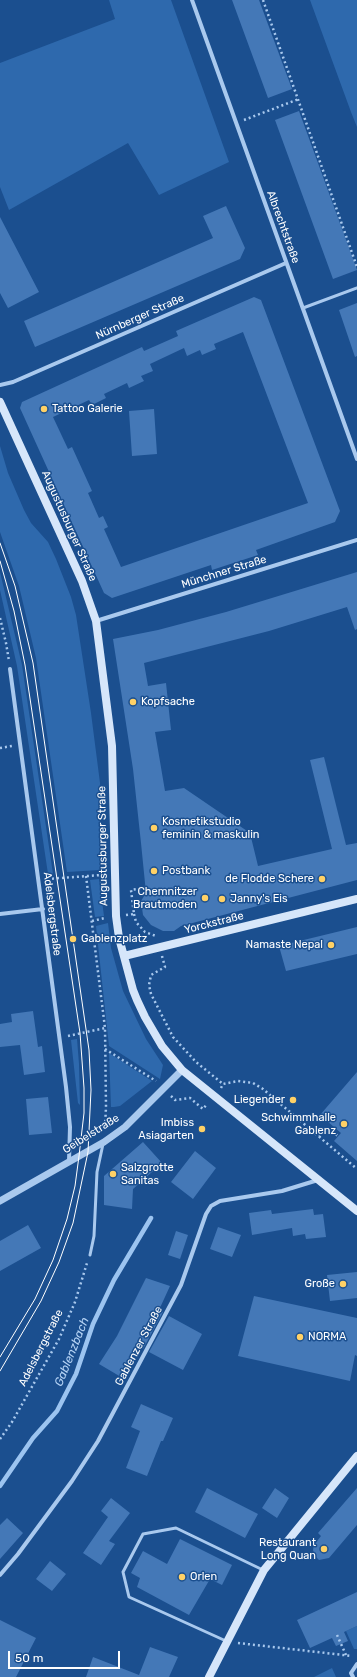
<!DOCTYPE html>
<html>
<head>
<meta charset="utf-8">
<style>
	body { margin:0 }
	#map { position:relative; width:357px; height:1677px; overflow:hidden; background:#1b4f8f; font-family:Rubik,sans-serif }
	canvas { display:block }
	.scale { position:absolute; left:8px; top:1651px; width:112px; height:18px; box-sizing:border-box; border:2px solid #fff; border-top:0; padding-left:5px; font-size:12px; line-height:14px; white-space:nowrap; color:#fff; -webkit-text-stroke:3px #1b4f8f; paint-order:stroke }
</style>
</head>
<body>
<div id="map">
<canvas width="357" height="1677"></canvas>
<div class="scale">50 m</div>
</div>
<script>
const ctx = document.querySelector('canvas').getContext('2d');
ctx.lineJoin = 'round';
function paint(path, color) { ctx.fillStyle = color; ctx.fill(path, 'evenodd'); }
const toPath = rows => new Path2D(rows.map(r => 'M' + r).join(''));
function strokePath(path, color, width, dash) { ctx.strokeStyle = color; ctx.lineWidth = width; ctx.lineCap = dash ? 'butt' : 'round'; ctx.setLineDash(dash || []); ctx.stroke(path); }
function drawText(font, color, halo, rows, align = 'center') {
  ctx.font = font + ' Rubik,sans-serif'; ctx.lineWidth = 3; ctx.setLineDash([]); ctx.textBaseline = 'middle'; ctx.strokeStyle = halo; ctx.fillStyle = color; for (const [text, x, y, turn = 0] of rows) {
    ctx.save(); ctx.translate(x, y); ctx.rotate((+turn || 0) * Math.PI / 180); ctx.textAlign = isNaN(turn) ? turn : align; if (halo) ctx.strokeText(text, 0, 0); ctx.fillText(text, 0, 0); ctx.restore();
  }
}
paint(toPath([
	[109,0,171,0,229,162,159,195,128,143,9,210,0,187,0,63,115,19],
	[310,0,357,0,357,127,351,112],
	[0,446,8,473,24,510,31,523,48,542,56,559,71,597,76,615,91,713,100,783,100,870,67,872,36,658,19,586,0,532],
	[0,572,22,665,53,874,48,874,17,666,0,590],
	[99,879,104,916,95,917,90,880],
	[108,923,111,948,123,991,146,1039,163,1065,160,1079,109,1046,96,926],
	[77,1039,79,1064,80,1105,78,1103,71,1040],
	[109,1053,152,1081,120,1106,114,1107,111,1107],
	[357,1626,357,1649,354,1649,346,1631],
	[332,1668,336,1677,314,1677]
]), '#2e69ad');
strokePath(toPath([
	[0,1486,33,1438,57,1411,76,1374,93,1324,114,1280,151,1218]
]), '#9cc4f0', 4.5);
paint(toPath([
	[232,0,259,0,292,89,268,98],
	[299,111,357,270,333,279,275,120],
	[226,206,245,248,240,259,35,347,24,321,213,238,203,216],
	[0,217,39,292,8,308,0,293],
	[254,297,261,300,340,511,335,522,256,550,258,555,212,570,211,565,112,598,104,593,20,408,22,402,142,347,144,351,178,336,176,331],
	[243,332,308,503,121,567,104,529,108,527,103,516,99,518,88,493,92,491,72,447,68,449,53,417,89,400,92,405,106,398,104,394,127,383,129,388,144,381,141,376,153,371,150,364,184,348,187,356,200,350,202,355,216,349,214,344],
	[357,303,357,356,355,357,339,310],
	[154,409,157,454,132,456,129,411],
	[357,572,357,629,355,630,347,607,269,631,144,663,148,686,166,683,171,730,155,732,165,791,184,788,250,833,258,866,332,849,310,760,324,757,346,845,357,843,357,880,181,926,174,931,163,931,151,925,143,915,141,901,146,893,141,843,133,769,113,639,158,630,226,612],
	[357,927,357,954,286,971,279,946],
	[33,1011,38,1047,42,1046,45,1072,24,1075,20,1045,0,1047,0,1024,12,1022,11,1014],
	[357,1072,357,1161,334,1141,341,1133,320,1115],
	[48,1097,52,1133,29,1135,26,1099],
	[143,1142,162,1163,133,1189,132,1209,104,1205,104,1176],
	[195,1151,216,1168,193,1199,171,1182],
	[313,1209,314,1215,323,1214,326,1237,306,1239,305,1234,293,1236,292,1228,252,1235,249,1213,271,1210,272,1214],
	[28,1225,41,1248,0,1271,0,1241],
	[218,1227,241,1235,232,1257,210,1249],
	[176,1231,188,1235,180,1259,168,1255],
	[357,1272,357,1298,330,1301,327,1275],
	[146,1278,170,1286,159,1310,163,1312,143,1349,140,1347,121,1377,99,1364,117,1336],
	[254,1296,357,1318,357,1356,355,1355,350,1381,238,1356],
	[169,1316,202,1334,183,1370,149,1352],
	[141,1404,173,1418,163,1441,161,1441,147,1476,126,1468,140,1431,131,1427],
	[207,1488,258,1514,245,1538,195,1512],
	[275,1488,289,1498,277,1518,262,1508],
	[357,1488,357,1525,329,1558,319,1560,315,1556,313,1550,314,1545,321,1536,318,1533],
	[111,1498,130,1513,109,1541,115,1544,101,1565,83,1553,108,1517,101,1511],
	[7,1518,23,1533,0,1559,0,1525],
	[180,1539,232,1565,222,1585,210,1579,189,1615,137,1587,140,1578,131,1573,143,1551,167,1564],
	[50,1561,66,1574,52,1591,36,1579],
	[357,1592,357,1626,344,1632,348,1641,336,1646,332,1638,310,1648,297,1620],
	[0,1620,36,1638,16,1677,0,1677],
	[150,1647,178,1657,169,1677,86,1677,93,1657,139,1675]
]), '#4478b7');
strokePath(toPath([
	[263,0,357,267],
	[244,120,299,99],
	[0,618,6,643,9,661],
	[0,748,12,746],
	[86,876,105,1028,106,1107,105,1128],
	[47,879,101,875,103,892],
	[134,914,136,922,145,932,156,936],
	[126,915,134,914,131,890,145,888],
	[92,921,105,918],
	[187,929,189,928,188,925],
	[162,956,165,967,151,975,149,985,151,994,173,1037,196,1062,223,1084],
	[68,1036,105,1028],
	[105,1049,156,1081],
	[221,1088,223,1084,238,1081,253,1083,263,1089,357,1169],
	[171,1096,175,1100,190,1098,203,1109,207,1104],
	[319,1137,325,1131,331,1131,338,1136],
	[0,1439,12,1422,59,1339,75,1302,87,1263],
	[337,1635,346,1655],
	[238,1643,352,1656]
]), '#a9c9ee', 2.5, [2, 3]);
strokePath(toPath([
	[303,308,357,288],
	[90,1255,94,1236,97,1172,103,1144],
	[226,1641,129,1597,123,1572,143,1534,176,1528,263,1570]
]), '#a9c9ee', 3);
strokePath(toPath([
	[192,0,357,459],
	[0,385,13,382,286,263],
	[96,621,357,540],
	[10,669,66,1087,70,1127,69,1161],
	[0,914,43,909],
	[0,1575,18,1554,72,1481,98,1441,181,1285,206,1214,211,1206,220,1201,282,1191,318,1180],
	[353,1677,351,1673,357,1664]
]), '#a9c9ee', 4);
strokePath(toPath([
	[0,1201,104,1142,125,1127,182,1070]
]), '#a9c9ee', 7);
strokePath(toPath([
	[0,402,82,581,96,621,112,746,116,916,119,938,133,990,137,1000,145,1017,162,1046,182,1070,357,1211],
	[124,956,357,899],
	[209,1677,264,1570,357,1456]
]), '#d6e6fa', 8);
strokePath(toPath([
	[0,543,15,586,33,663,89,1050,91,1090,88,1152,73,1223,59,1262,41,1301,0,1371],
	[0,561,14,611,25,665,80,1033,84,1088,84,1113,79,1156,75,1186,67,1219,53,1260,35,1299,0,1357]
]), '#fff', 1);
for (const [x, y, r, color] of [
	[44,409,4,"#ffd166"],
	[133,702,4,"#ffd166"],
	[154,828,4,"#ffd166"],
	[154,871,4,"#ffd166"],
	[322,879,4,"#ffd166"],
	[205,898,4,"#ffd166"],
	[222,899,4,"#ffd166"],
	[73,939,4,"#ffd166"],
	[331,945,4,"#ffd166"],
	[293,1100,4,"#ffd166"],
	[344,1124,4,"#ffd166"],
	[202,1129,4,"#ffd166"],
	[113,1174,4,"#ffd166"],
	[343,1284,4,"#ffd166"],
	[300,1337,4,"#ffd166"],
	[324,1549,4,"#ffd166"],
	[182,1577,4,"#ffd166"]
]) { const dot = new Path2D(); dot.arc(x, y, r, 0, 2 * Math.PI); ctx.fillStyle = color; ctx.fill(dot); strokePath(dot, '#1b4f8f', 1.5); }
drawText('11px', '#fff', '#1b4f8f', [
	["Albrechtstraße",283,227,70],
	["Nürnberger Straße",140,317,-24],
	["Augustusburger Straße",69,526,66],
	["Münchner Straße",224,572,-17],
	["Augustusburger Straße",103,846,-91],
	["Adelsbergstraße",52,914,83],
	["Yorckstraße",214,923,-14],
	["Geibelstraße",91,1134,-32],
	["Gablenzer Straße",139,1346,-62],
	["Adelsbergstraße",41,1348,-63]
]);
drawText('11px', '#fff', '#1b4f8f', [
	["Tattoo Galerie",52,409],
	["Kopfsache",141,702],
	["Kosmetikstudio",162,822],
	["feminin & maskulin",162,835],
	["Postbank",162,871],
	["de Flodde Schere",314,879,"right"],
	["Chemnitzer",197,892,"right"],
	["Brautmoden",197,905,"right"],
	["Janny's Eis",230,899],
	["Gablenzplatz",81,939],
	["Namaste Nepal",323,945,"right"],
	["Liegender",285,1100,"right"],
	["Schwimmhalle",336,1118,"right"],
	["Gablenz",336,1131,"right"],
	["Imbiss",194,1123,"right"],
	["Asiagarten",194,1136,"right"],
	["Salzgrotte",121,1168],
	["Sanitas",121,1181],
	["Große",335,1284,"right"],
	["NORMA",308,1337],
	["Restaurant",316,1543,"right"],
	["Long Quan",316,1556,"right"],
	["Orlen",190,1577]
], 'left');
drawText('italic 12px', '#b5d3f5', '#1b4f8f', [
	["Gablenzbach",72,1352,-68]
]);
</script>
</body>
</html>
